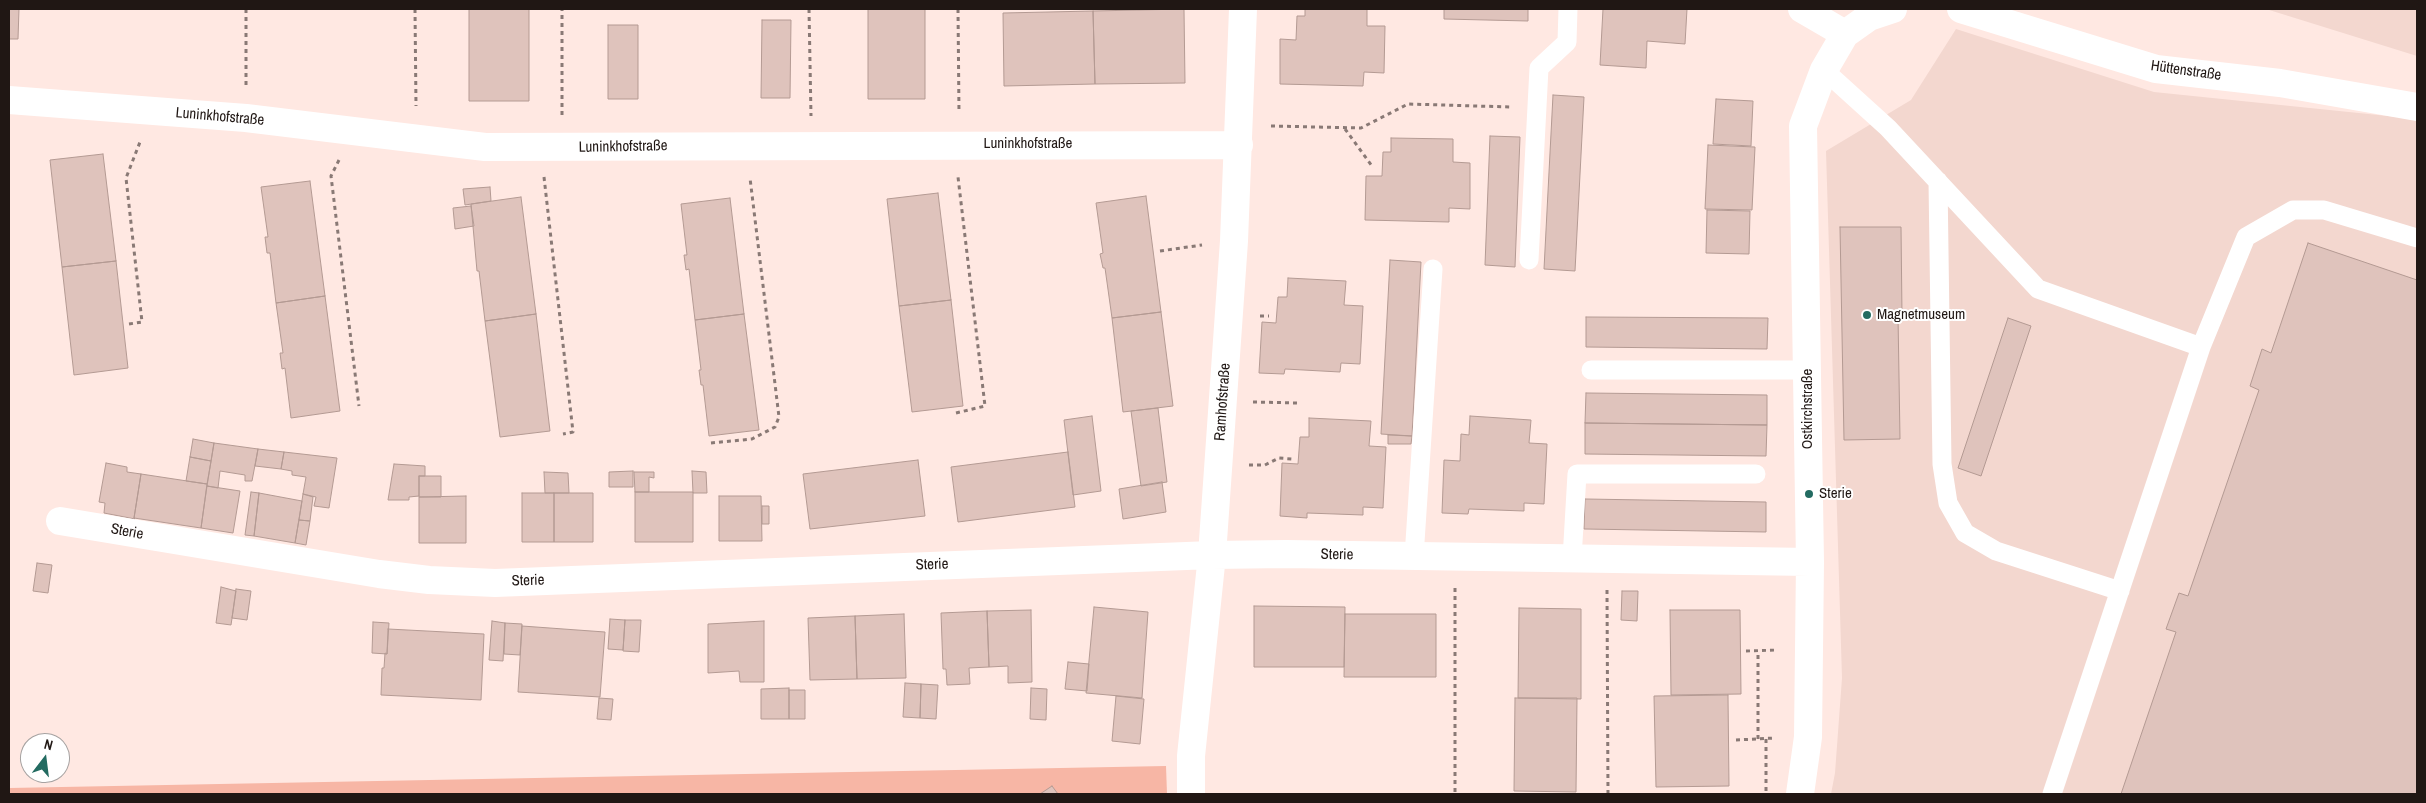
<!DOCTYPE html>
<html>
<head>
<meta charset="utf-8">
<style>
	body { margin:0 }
	#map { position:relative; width:2426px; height:803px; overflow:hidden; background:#ffe8e2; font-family:"Archivo Narrow",sans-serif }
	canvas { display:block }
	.frame { position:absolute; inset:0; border:10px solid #201714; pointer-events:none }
	.north { position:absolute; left:20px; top:733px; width:50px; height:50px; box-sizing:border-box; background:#fff; border:1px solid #a6a2a1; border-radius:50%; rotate:15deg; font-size:14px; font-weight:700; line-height:20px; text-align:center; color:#201714 }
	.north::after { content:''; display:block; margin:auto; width:18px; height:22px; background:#236b61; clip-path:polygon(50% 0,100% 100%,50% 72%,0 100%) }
</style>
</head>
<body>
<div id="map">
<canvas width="2426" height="803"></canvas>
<div class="frame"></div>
<div class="north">N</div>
</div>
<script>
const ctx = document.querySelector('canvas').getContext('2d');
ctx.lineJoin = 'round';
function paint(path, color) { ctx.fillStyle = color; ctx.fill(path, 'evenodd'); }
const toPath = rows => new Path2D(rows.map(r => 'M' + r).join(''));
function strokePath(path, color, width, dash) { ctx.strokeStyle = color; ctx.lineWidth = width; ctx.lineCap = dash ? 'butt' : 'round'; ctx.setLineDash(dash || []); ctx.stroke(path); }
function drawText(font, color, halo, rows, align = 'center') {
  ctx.font = font + ' "Archivo Narrow",sans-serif'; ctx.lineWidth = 4; ctx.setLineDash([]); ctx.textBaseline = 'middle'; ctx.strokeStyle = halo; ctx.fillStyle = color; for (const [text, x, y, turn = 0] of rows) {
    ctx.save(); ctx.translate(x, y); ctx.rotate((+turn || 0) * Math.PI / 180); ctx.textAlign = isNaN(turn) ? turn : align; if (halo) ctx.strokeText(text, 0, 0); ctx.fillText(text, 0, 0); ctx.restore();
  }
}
paint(toPath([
	[2266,9,2417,9,2417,56],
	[1956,29,2154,92,2417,119,2417,794,1831,794,1835,773,1842,678,1826,151,1911,100]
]), '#f3d7cf');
paint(toPath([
	[1166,766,1167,794,9,794,9,788]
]), '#f7b6a5');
const building = toPath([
	[9,9,19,9,18,39,9,39,9,9],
	[469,9,529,9,529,101,469,101,469,9],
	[868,9,925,9,925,99,868,99,868,9],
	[1184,9,1185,83,1095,84,1093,11,1184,9],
	[1305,9,1367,9,1367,26,1385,26,1384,73,1364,72,1363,86,1280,84,1280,39,1296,40,1297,16,1305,16,1305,9],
	[1444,9,1528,9,1528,21,1444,19,1444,9],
	[1603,9,1687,9,1685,44,1647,41,1646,68,1600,65,1603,9],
	[1093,11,1095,84,1004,86,1003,13,1093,11],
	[762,20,791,20,790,98,761,98,762,20],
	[608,25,638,25,638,99,608,99,608,25],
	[1553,95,1584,97,1575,271,1544,269,1553,95],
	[1716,99,1753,101,1751,146,1713,144,1716,99],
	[1490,136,1520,137,1515,267,1485,265,1490,136],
	[1391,138,1453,139,1453,162,1470,163,1470,209,1449,208,1449,222,1365,220,1366,176,1382,176,1383,152,1391,152,1391,138],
	[1708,145,1755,147,1752,210,1705,209,1708,145],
	[103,154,116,261,62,267,50,160,103,154],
	[310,181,325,296,276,303,270,253,267,253,265,237,268,237,261,187,310,181],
	[490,187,491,201,465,205,463,189,490,187],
	[938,193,951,300,899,306,887,199,938,193],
	[1146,196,1161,312,1112,318,1105,268,1103,268,1100,254,1103,253,1096,203,1146,196],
	[521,197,536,314,485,321,479,271,477,271,471,204,521,197],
	[730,198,744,314,695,320,689,269,686,270,684,255,687,255,681,204,730,198],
	[471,206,474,226,455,229,453,208,471,206],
	[1707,210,1750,211,1749,254,1706,253,1707,210],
	[1840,227,1901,227,1902,316,1898,316,1900,439,1844,440,1840,227],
	[2308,243,2417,280,2417,794,2121,794,2176,632,2166,629,2179,593,2188,596,2259,390,2250,386,2262,349,2271,353,2308,243],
	[1390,260,1421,262,1412,436,1381,434,1390,260],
	[116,261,128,368,74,375,62,267,116,261],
	[1288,278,1346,281,1344,305,1363,306,1360,364,1341,363,1340,372,1285,369,1284,374,1259,373,1262,322,1276,323,1278,297,1287,297,1288,278],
	[325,296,340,411,291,418,285,368,282,369,280,353,283,353,276,303,325,296],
	[951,300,963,406,912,412,899,306,951,300],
	[1161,312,1173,406,1123,412,1112,318,1161,312],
	[536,314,550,431,500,437,485,321,536,314],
	[744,314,759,430,709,436,703,385,701,385,699,370,701,370,695,320,744,314],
	[1586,317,1768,318,1767,349,1586,347,1586,317],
	[2008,318,2031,326,1981,476,1958,468,2008,318],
	[1586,393,1767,395,1767,425,1585,423,1586,393],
	[1158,408,1167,482,1141,486,1131,411,1158,408],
	[1092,416,1101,491,1073,495,1064,420,1092,416],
	[1470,416,1531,420,1529,443,1547,444,1544,504,1524,503,1524,511,1469,509,1468,514,1442,513,1444,460,1460,461,1461,434,1469,435,1470,416],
	[1309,418,1371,421,1369,446,1386,447,1383,508,1363,507,1363,515,1307,513,1307,518,1280,516,1282,463,1298,464,1300,437,1309,437,1309,418],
	[1585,423,1767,425,1766,456,1585,454,1585,423],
	[1388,435,1412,436,1411,444,1388,444,1388,435],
	[193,439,214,443,211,461,190,457,193,439],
	[214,443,258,449,252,481,245,481,245,475,220,471,218,488,207,486,214,443],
	[258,449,284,452,281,469,255,466,258,449],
	[284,452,337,458,329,508,314,506,316,497,303,494,306,477,292,475,292,471,281,469,284,452],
	[1068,452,1075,507,958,522,951,467,1068,452],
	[190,457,211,461,207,484,186,481,190,457],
	[918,460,925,516,810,529,803,474,918,460],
	[106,463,127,467,127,472,141,474,134,518,135,519,104,513,105,503,99,502,106,463],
	[394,464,425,466,425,476,419,476,419,496,409,497,409,500,388,500,394,464],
	[633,471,633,487,609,487,609,472,633,471],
	[692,471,706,472,707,493,693,493,692,471],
	[544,472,568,473,569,493,545,493,544,472],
	[634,472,654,472,654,478,649,477,649,492,635,492,634,472],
	[141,474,207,484,201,528,134,518,141,474],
	[419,476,441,476,441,497,419,497,419,476],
	[1162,482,1166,512,1123,519,1119,489,1162,482],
	[207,486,240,491,233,533,201,528,207,486],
	[251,492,259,493,254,536,245,535,251,492],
	[635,492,693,492,693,542,635,542,635,492],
	[259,493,302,501,295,543,254,536,259,493],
	[522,493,554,493,554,542,522,542,522,493],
	[554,493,593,493,593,542,554,542,554,493],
	[303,494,313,497,310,521,299,520,303,494],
	[466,496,466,543,419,543,419,497,466,496],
	[719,496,761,496,762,541,719,541,719,496],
	[1585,499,1766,502,1766,532,1584,529,1585,499],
	[762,506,769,506,769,524,762,524,762,506],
	[299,520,310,521,306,545,295,543,299,520],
	[37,563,52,565,48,593,33,591,37,563],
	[221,587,236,591,231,625,216,623,221,587],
	[236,589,251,591,247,620,232,618,236,589],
	[1622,591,1638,591,1637,621,1621,620,1622,591],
	[1254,606,1345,607,1344,667,1254,667,1254,606],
	[1094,607,1148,612,1142,698,1086,693,1094,607],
	[1519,608,1581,609,1581,699,1518,698,1519,608],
	[1031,610,1032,682,1008,683,1008,666,989,667,987,611,1031,610],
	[1670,610,1740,610,1741,694,1671,695,1670,610],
	[987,611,989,667,969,668,970,684,947,685,946,669,943,669,941,613,987,611],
	[904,614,906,678,857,679,855,616,904,614],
	[1345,614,1436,614,1436,677,1344,677,1345,614],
	[855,616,857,679,810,680,808,618,855,616],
	[610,619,625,620,623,650,608,649,610,619],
	[625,620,641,620,639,652,623,651,625,620],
	[492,621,505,623,503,661,489,660,492,621],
	[764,621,764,682,740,682,739,671,708,673,708,624,764,621],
	[373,622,389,623,387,654,372,653,373,622],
	[505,623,522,624,520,655,504,654,505,623],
	[522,626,605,632,600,697,518,692,522,626],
	[388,629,484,634,481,700,381,695,382,668,384,668,385,653,387,654,388,629],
	[1068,662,1089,664,1087,691,1065,689,1068,662],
	[905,683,921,684,920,718,903,717,905,683],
	[921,684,938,685,936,719,920,718,921,684],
	[789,688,789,719,761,719,761,689,789,688],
	[1031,688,1047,689,1046,720,1030,719,1031,688],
	[789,690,805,690,805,719,789,719,789,690],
	[1728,695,1729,786,1656,787,1654,696,1728,695],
	[1116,696,1144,699,1140,744,1112,741,1116,696],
	[599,698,613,699,611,720,597,719,599,698],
	[1515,698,1577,698,1576,792,1514,791,1515,698],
	[1052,786,1058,794,1040,794,1052,786]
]);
paint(building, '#dfc3bc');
strokePath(building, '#b49a93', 1);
strokePath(toPath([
	[246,9,246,85],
	[415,9,416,106],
	[809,9,811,116],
	[958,9,959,113],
	[562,115,562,9],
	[1271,126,1361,128,1408,104,1511,107],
	[1345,129,1372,166],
	[339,160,331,176,359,406],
	[544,177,573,432,563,434],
	[1160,251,1202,245],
	[1260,316,1269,316],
	[129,324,142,322,126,178,140,142],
	[1253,402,1298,403],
	[956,413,985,406,958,177],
	[711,443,752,439,775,427,779,417,750,178],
	[1249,465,1265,465,1279,458,1292,459],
	[1455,588,1455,794],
	[1607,590,1608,794],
	[1746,651,1778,650],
	[1758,739,1758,651],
	[1736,740,1775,738],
	[1766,791,1766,739]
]), '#897975', 3, [4, 4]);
strokePath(toPath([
	[1824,70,1888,128,2038,289,2201,347,2052,794],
	[1938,181,1942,464,1948,503,1965,533,1996,551,2120,591],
	[1529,260,1539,68,1567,42,1568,9],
	[2201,347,2246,237,2293,210,2324,210,2417,238],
	[1591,370,1808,370],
	[1414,557,1433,269],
	[1572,559,1577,474,1756,474]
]), '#fff', 19);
strokePath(toPath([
	[1802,9,1845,34],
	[1961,9,2156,69,2280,83,2417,107],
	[9,100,246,118,485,147,1239,145],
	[60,521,379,574,429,580,495,583,1212,555,1286,554,1810,562],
	[1191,794,1191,756,1212,555,1234,241,1243,9],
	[1800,794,1808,737,1810,562,1803,126,1824,70,1845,34,1869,17,1893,9]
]), '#fff', 28);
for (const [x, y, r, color] of [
	[1867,315,5,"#236b61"],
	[1809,494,5,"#236b61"]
]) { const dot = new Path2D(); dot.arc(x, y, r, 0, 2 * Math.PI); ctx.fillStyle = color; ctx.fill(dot); strokePath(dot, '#fff', 2); }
drawText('15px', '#201714', '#fff', [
	["Hüttenstraße",2186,71,8],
	["Luninkhofstraße",220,117,5],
	["Luninkhofstraße",1028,144],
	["Luninkhofstraße",623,147,-1],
	["Ramhofstraße",1223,402,-86],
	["Ostkirchstraße",1808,409,-90],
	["Sterie",127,532,10],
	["Sterie",1337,555,1],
	["Sterie",932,565,-2],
	["Sterie",528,581,-2]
]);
drawText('15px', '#201714', '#fff', [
	["Magnetmuseum",1877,315],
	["Sterie",1819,494]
], 'left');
</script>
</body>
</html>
